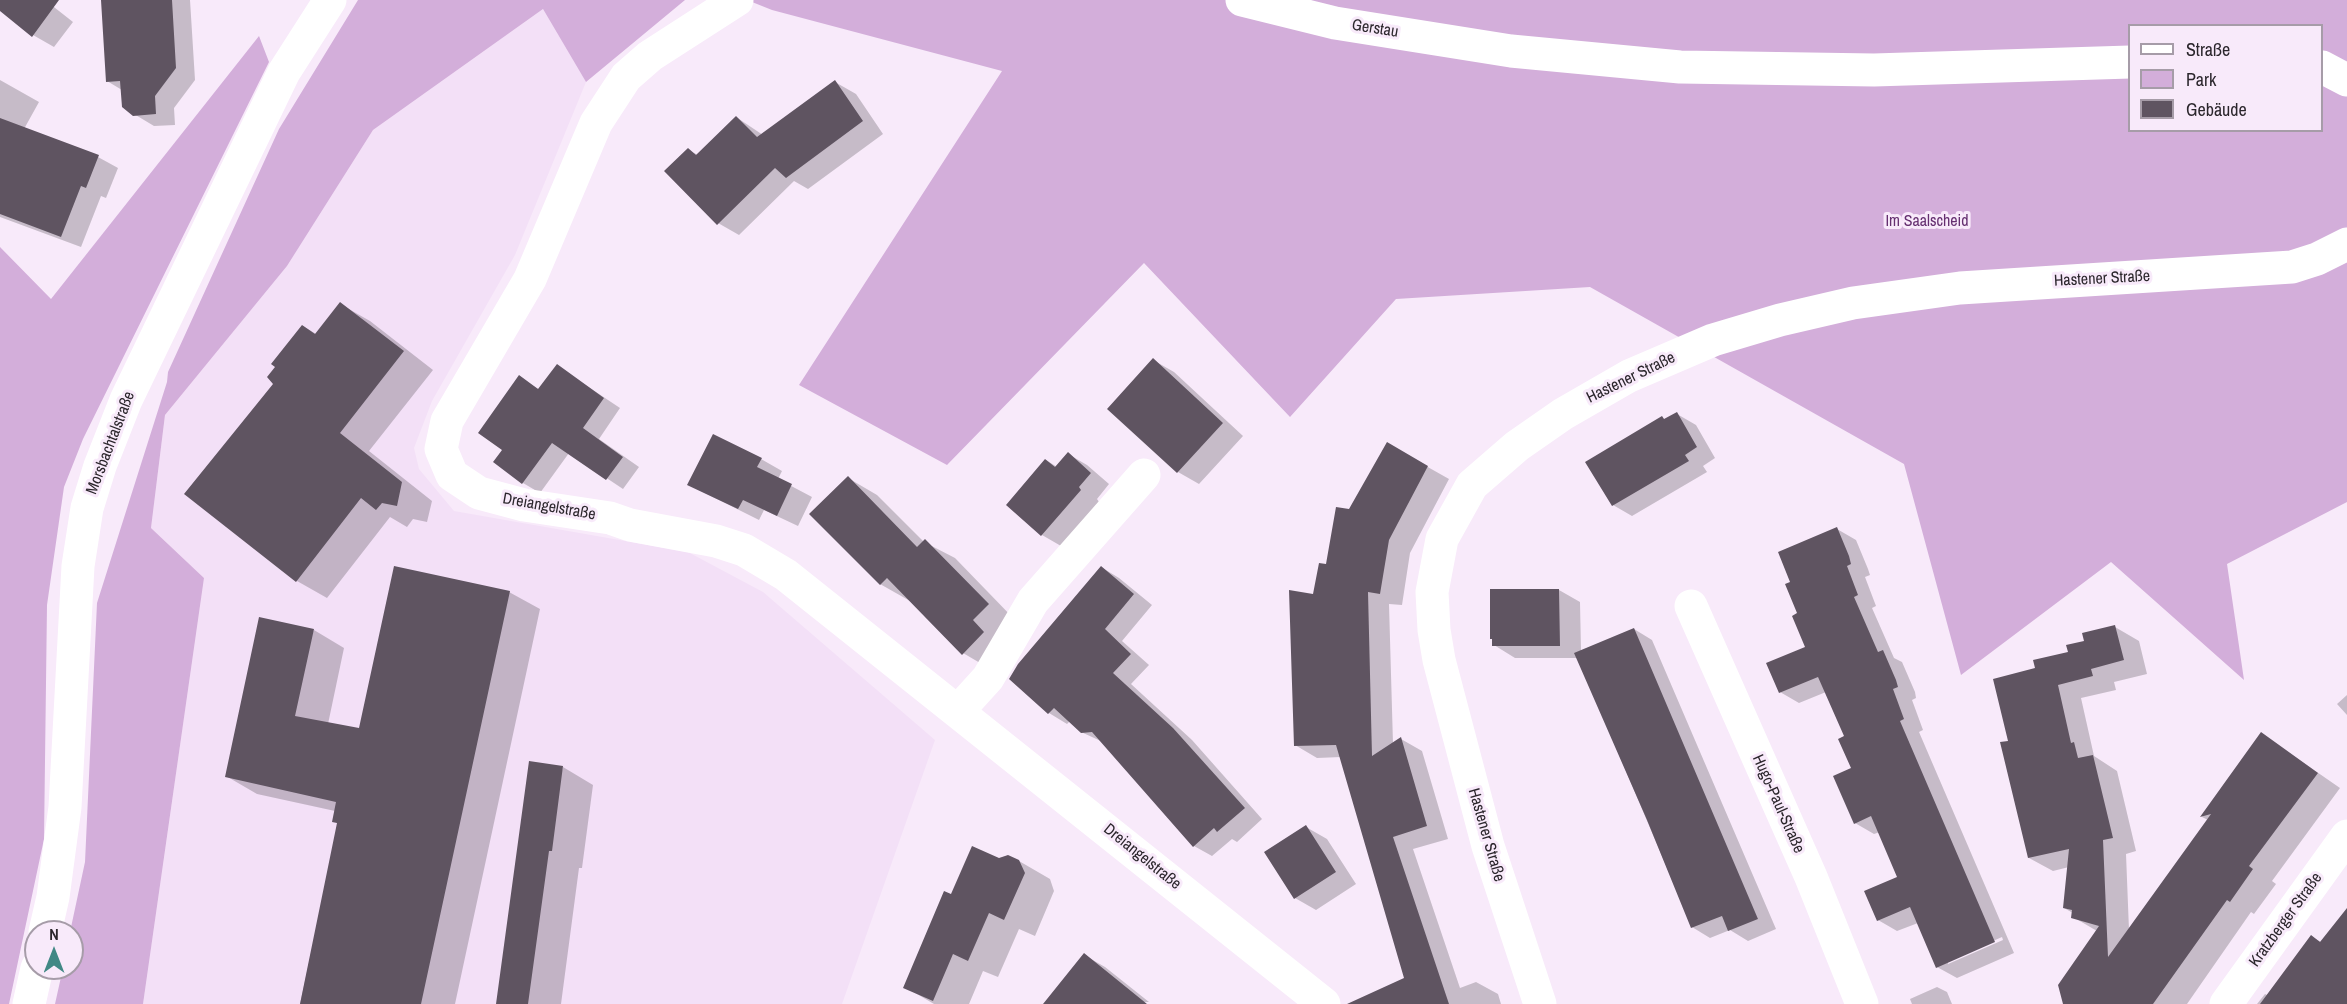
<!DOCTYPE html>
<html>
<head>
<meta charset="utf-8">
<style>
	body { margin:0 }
	#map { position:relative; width:2347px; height:1004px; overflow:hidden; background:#f8eafa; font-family:"Archivo Narrow",sans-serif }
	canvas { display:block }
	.legend { position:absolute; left:2128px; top:24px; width:195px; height:108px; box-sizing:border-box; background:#f8eafa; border:2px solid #a69ca8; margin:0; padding:8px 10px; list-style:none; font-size:18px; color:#2b262c }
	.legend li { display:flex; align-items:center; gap:12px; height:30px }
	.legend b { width:30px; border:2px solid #a69ca8 }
	.north { position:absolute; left:24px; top:920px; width:60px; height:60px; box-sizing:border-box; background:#f8eafa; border:2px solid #a69ca8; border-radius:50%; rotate:0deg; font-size:16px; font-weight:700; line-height:24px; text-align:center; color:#2b262c }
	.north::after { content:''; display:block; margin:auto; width:21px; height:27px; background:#418885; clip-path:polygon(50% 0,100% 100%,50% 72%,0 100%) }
</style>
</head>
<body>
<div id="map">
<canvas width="2347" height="1004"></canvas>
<ul class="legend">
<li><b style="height:8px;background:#fff"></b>Straße</li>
<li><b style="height:16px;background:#d3aeda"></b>Park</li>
<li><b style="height:16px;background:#5f5461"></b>Gebäude</li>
</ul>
<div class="north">N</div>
</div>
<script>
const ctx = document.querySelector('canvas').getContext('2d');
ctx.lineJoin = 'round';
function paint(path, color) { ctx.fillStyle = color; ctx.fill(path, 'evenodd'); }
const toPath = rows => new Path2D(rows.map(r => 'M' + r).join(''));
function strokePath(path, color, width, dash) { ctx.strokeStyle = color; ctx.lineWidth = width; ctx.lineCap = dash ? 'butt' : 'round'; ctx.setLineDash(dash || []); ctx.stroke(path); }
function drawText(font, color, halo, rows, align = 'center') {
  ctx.font = font + ' "Archivo Narrow",sans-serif'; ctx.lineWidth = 6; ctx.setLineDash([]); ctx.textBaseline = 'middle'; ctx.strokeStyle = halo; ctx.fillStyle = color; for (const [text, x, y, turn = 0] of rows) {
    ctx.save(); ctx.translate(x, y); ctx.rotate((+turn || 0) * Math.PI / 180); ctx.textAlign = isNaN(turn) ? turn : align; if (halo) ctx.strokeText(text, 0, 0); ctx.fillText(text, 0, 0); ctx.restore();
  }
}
paint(toPath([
	[543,9,586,82,515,255,432,401,414,448,419,469,454,511,688,552,763,592,935,740,842,1004,143,1004,204,578,151,528,165,415,287,266,373,130]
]), '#f3e0f7');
paint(toPath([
	[358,0,685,0,586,82,543,9,373,130,287,266,165,415,151,528,204,578,143,1004,55,1004,63,968,72,968,70,932,85,862,97,603,167,382,168,372,279,129],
	[747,0,1247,0,1297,9,1312,0,2347,0,2347,502,2227,564,2244,680,2111,562,1961,675,1904,464,1590,287,1396,299,1290,417,1144,263,947,465,799,385,1002,71,772,10],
	[2130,26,2322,26,2322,130,2130,130],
	[259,36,269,62,83,439,64,487,47,605,44,839,9,1004,0,1004,0,247,51,299]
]), '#d3aeda');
paint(toPath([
	[7,0,45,0,73,22,54,47,33,35,2,10],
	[103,0,190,0,195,80,174,108,175,125,154,126,134,114,122,90,107,81],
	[0,80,39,102,24,129,98,157,118,168,106,198,101,196,81,247,0,217],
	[835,82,856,94,883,134,808,189,794,181,739,235,718,223,688,150,698,155,736,117,763,135],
	[340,304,370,321,433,370,369,451,432,501,427,522,413,519,407,527,390,517,327,598,297,581,186,494,275,383,303,326,316,334],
	[1153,360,1174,372,1243,436,1199,484,1178,472],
	[557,366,620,408,599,439,639,467,623,489,569,453,540,493,523,483,504,449,519,377,540,390],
	[1677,414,1696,425,1715,458,1703,466,1707,472,1632,516,1613,505,1662,418,1666,420],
	[1387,444,1449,479,1410,553,1402,605,1389,604,1393,744,1401,739,1422,751,1448,839,1413,849,1460,988,1476,982,1498,994,1501,1004,1391,1004,1406,979,1341,757,1317,758,1295,745,1314,595,1349,510],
	[1068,454,1087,465,1109,484,1097,499,1099,502,1061,546,1042,535,1008,505,1046,460,1057,467],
	[761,459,782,471,778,479,812,497,798,526,764,510,759,520,689,485],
	[848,478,877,495,924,542,955,558,1017,622,992,670,963,653,910,601,880,584],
	[1837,529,1856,540,1868,569,1870,575,1865,577,1876,606,1872,608,1894,658,1902,662,1915,692,1916,698,1912,700,1923,730,1919,732,2014,953,1957,978,1937,967,1918,923,1897,931,1878,920,1899,878,1880,832,1874,834,1855,823,1853,769,1846,737,1826,692,1799,703,1780,692,1807,647,1792,582],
	[2002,937,2003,940,1948,964,1948,961],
	[1101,567,1119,578,1152,605,1122,641,1149,665,1131,684,1192,740,1262,819,1237,842,1232,839,1212,856,1194,846,1103,742,1081,732,1070,721,1067,724,1049,713],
	[1559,590,1580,602,1581,652,1634,629,1652,640,1776,929,1748,941,1730,930,1710,938,1692,927,1578,658,1515,658,1494,645],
	[509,592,540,609,455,1004,300,1004,339,824,334,821,335,811,257,794,226,776,314,630,344,648,328,724,360,730],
	[2115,627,2139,641,2147,674,2114,682,2116,690,2081,698,2094,756,2117,771,2136,851,2126,854,2129,930,2208,820,2202,817,2262,734,2340,788,2272,881,2276,884,2254,914,2251,912,2187,1004,2071,1004,2097,931,2073,917,2073,913,2064,908,2069,867,2053,871,2029,858,2009,742,2037,669],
	[2347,695,2347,715,2337,704],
	[563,767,593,785,582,868,579,868,561,1004,498,1004],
	[1306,827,1327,839,1356,884,1316,910,1295,898],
	[999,860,1019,861,1050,879,1054,891,1035,936,1019,929,998,977,983,971,969,1004,934,1004,905,987,952,896],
	[2347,910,2347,1004,2257,1004,2265,994,2267,995,2312,937,2321,942],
	[1084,955,1105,967,1149,1002,1055,1004],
	[1937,987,1947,992,1952,1004,1912,1004,1910,999]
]), '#0003');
paint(toPath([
	[0,0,59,0,32,37,0,11],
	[101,0,172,0,176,68,155,96,156,114,133,116,122,107,120,81,106,82],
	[835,80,863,121,786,178,775,168,717,225,664,171,688,148,696,155,736,116,757,137],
	[0,118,99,155,86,188,81,186,61,237,0,214],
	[340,302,404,351,340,433,402,482,397,506,382,503,376,510,361,498,296,582,184,494,273,384,267,377,275,367,271,364,302,325,315,334],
	[1153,358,1223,423,1177,473,1107,409],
	[557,364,604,398,583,428,623,457,606,480,552,443,522,484,493,462,502,450,478,433,519,375,538,389],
	[1677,412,1697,447,1685,455,1689,461,1612,506,1585,462,1662,416,1664,419],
	[713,434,762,458,757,467,792,484,777,516,743,500,738,509,687,485],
	[1387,442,1428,466,1389,540,1380,594,1368,592,1372,756,1401,737,1427,826,1393,837,1449,1004,1347,1004,1404,978,1336,745,1294,746,1289,590,1313,594,1319,563,1326,564,1336,507,1349,509],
	[1068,452,1091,473,1079,487,1081,490,1041,536,1006,505,1045,459,1055,467],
	[848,476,917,547,925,539,989,604,973,620,984,632,962,655,887,578,880,585,809,514],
	[1837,527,1849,556,1851,564,1847,566,1858,595,1854,597,1878,652,1883,650,1896,680,1898,687,1893,689,1904,719,1900,721,1995,942,1936,968,1910,907,1877,921,1864,891,1897,877,1871,816,1854,824,1833,776,1851,768,1838,739,1844,736,1818,677,1779,693,1766,663,1805,647,1792,616,1797,613,1785,584,1790,582,1778,552],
	[394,566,510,591,421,1004,300,1004,337,823,332,822,336,802,225,777,259,617,314,629,295,716,359,728],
	[1101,566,1134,594,1105,629,1131,654,1113,673,1173,728,1245,808,1217,832,1214,828,1193,847,1092,732,1081,733,1054,708,1048,714,1009,679,1018,664],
	[1490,589,1559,589,1560,646,1492,646,1492,639,1490,639],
	[2115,625,2124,660,2091,669,2093,676,2058,685,2071,743,2074,742,2078,758,2093,755,2113,838,2103,840,2108,957,2211,814,2200,817,2261,732,2318,773,2249,866,2253,869,2230,902,2227,900,2153,1004,2063,1004,2058,985,2099,926,2071,918,2072,910,2063,908,2069,849,2028,858,2000,742,2008,741,1993,679,2035,668,2033,660,2068,652,2066,645,2084,641,2082,633],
	[1634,628,1758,919,1728,931,1722,916,1691,928,1647,820,1574,653],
	[529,761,563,766,552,851,549,851,528,1004,496,1004],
	[1306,825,1336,872,1294,899,1264,852],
	[972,846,999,858,1008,855,1019,860,1025,873,1004,920,989,913,968,961,953,954,933,1001,903,988,944,891,951,894],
	[2347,908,2347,1004,2260,1004,2311,935,2320,942],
	[1084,953,1147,1004,1043,1004]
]), '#5f5461');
strokePath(toPath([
	[737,0,650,56,626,77,596,123,530,279,447,421,441,449,452,475,479,493,524,505,610,518,630,525,716,541,744,550,786,575,1324,1004],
	[1691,606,1811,877,1862,1004],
	[959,710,988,678,1033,601,1144,475],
	[2226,1004,2347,836]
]), '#fff', 33);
strokePath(toPath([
	[1242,0,1335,23,1511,51,1680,67,1874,70,2130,62],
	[2322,67,2347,80],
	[45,932,53,897,65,807,78,566,87,508,100,466,126,400,284,72,330,0],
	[29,1004,37,968],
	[1540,1004,1488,846,1439,660,1434,630,1432,592,1442,539,1472,485,1517,446,1563,414,1629,376,1713,340,1780,320,1853,303,1960,288,2292,267,2317,259,2347,244]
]), '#fff', 33);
drawText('16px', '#2b262c', '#f8eafa', [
	["Gerstau",1375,29,9],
	["Hastener Straße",2102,279,-3],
	["Hastener Straße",1631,378,-26],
	["Morsbachtalstraße",111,443,-69],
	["Dreiangelstraße",549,507,10],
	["Hugo-Paul-Straße",1778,804,66],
	["Hastener Straße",1486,835,74],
	["Dreiangelstraße",1142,857,39],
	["Kratzberger Straße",2286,920,-54]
]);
drawText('16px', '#652f70', '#f8eafa', [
	["Im Saalscheid",1927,222]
]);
</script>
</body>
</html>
